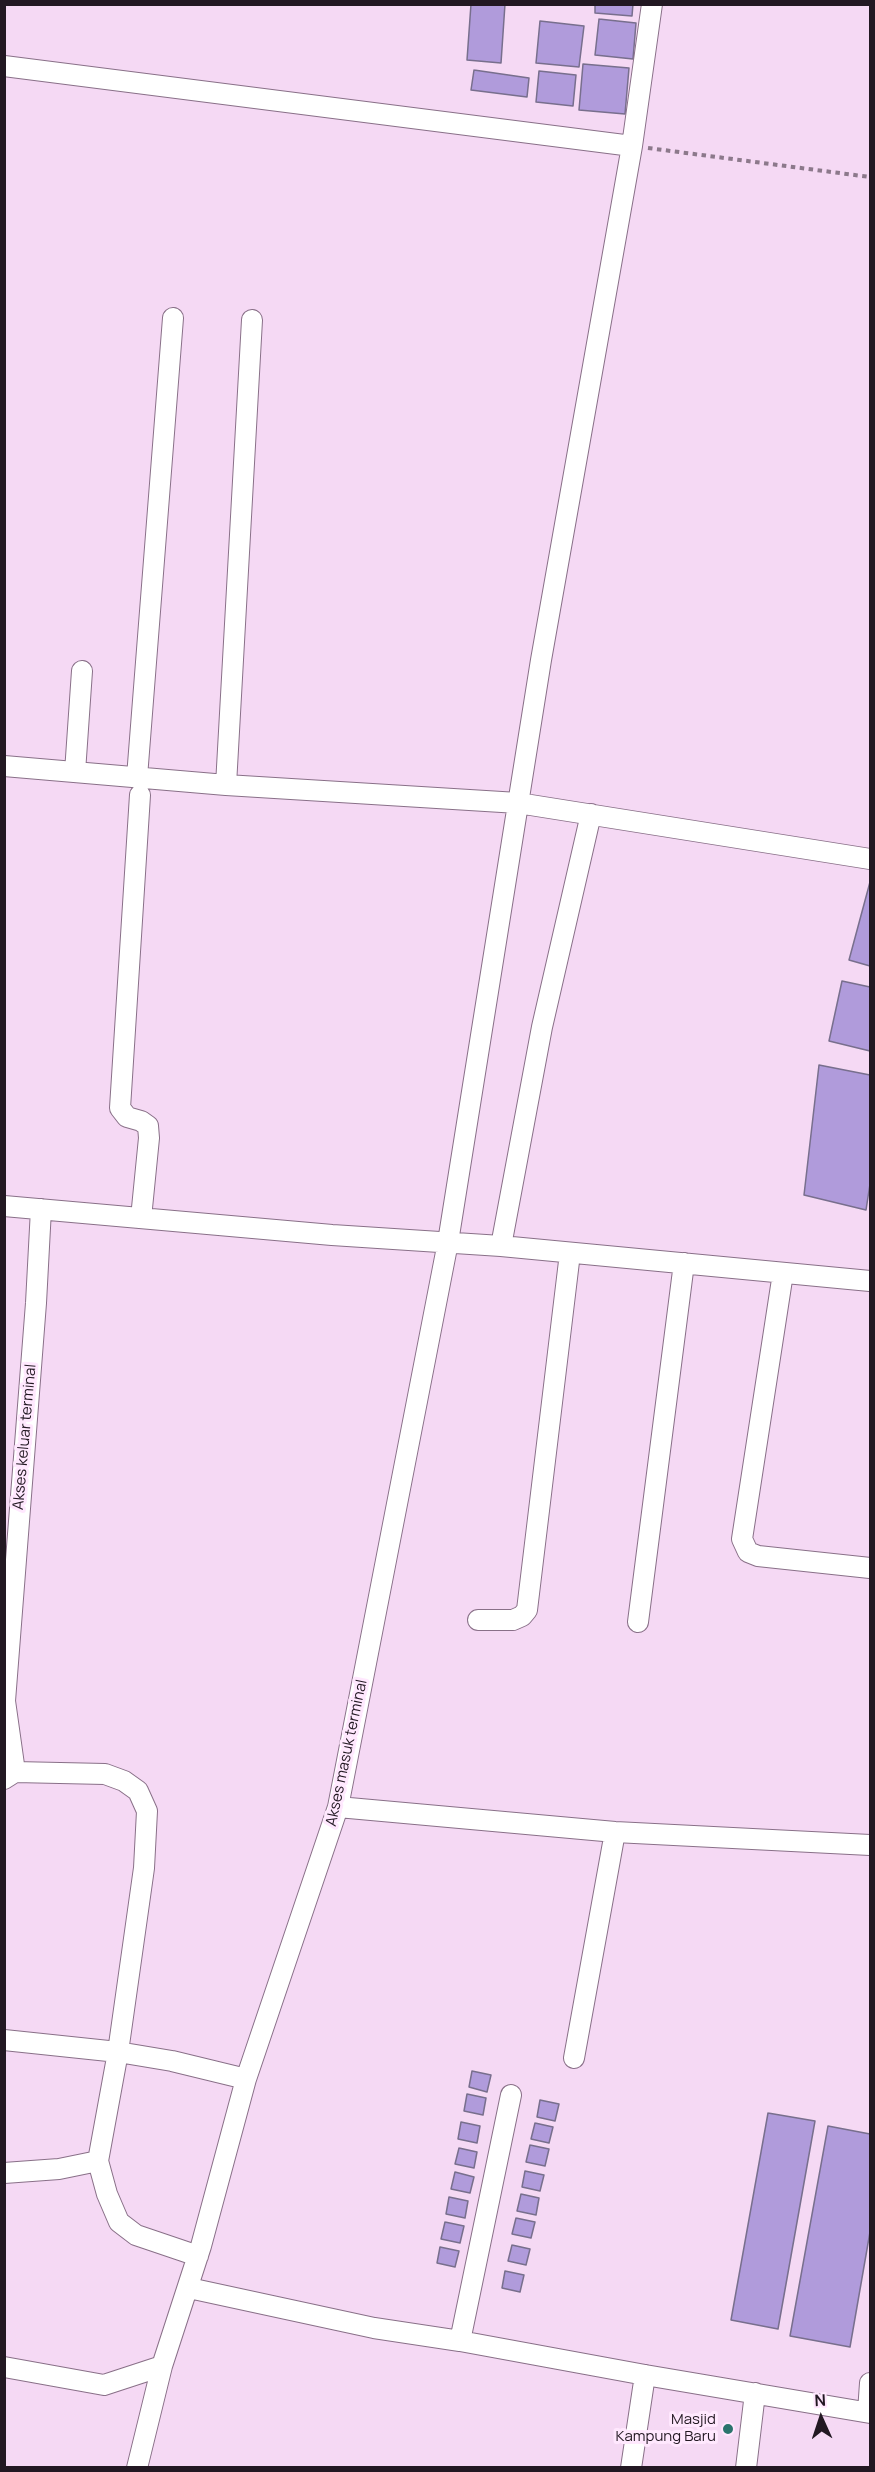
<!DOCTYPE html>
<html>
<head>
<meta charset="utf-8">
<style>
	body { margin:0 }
	#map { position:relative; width:875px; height:2472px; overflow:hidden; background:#f5d9f4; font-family:Manrope,sans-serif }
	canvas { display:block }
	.frame { position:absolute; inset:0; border:6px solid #221822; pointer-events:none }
	.north { position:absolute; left:791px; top:2388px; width:60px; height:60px; -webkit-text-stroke:4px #ffe8fe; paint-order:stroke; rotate:357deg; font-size:16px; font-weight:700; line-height:24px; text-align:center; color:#221822 }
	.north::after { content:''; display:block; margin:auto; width:21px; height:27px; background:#221822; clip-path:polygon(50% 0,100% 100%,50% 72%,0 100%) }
</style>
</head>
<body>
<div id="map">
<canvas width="875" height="2472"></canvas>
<div class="frame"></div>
<div class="north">N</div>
</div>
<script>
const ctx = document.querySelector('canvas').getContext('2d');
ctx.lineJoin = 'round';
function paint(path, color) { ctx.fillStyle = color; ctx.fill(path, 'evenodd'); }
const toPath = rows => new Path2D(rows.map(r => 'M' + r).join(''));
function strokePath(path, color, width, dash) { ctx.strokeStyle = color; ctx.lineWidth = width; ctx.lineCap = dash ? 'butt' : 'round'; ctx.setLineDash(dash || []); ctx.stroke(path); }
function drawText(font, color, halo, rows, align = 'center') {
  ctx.font = font + ' Manrope,sans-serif'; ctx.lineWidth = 6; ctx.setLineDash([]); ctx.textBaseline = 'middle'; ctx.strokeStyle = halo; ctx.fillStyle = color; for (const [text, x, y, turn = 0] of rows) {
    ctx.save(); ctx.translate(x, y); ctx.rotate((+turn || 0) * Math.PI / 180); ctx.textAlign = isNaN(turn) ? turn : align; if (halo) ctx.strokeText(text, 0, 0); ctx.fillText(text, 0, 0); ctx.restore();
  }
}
const building = toPath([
	[471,4,505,4,501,63,467,60,471,4],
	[595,4,633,4,632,16,595,13,595,4],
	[599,19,636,23,633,59,595,55,599,19],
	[540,21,584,26,579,67,536,63,540,21],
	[583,64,629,68,625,114,579,110,583,64],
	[474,70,529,78,527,97,471,90,474,70],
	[539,71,576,75,573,106,536,102,539,71],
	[870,882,870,966,849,960,870,882],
	[842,981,870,987,870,1051,829,1041,842,981],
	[819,1065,870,1075,870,1184,866,1210,804,1195,819,1065],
	[472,2071,491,2075,487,2092,469,2087,472,2071],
	[467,2094,486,2098,483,2115,464,2111,467,2094],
	[540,2100,559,2104,555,2121,537,2117,540,2100],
	[768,2113,815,2121,778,2329,731,2320,768,2113],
	[461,2122,480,2126,477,2143,458,2139,461,2122],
	[535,2123,553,2127,549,2143,531,2139,535,2123],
	[828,2126,870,2134,870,2232,850,2347,790,2336,828,2126],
	[530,2145,549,2149,545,2166,526,2162,530,2145],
	[459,2148,477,2152,474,2168,455,2164,459,2148],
	[525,2171,544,2175,540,2191,522,2187,525,2171],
	[455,2172,474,2177,470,2193,451,2189,455,2172],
	[521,2194,539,2198,536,2215,517,2211,521,2194],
	[449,2197,468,2201,465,2218,446,2214,449,2197],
	[516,2218,535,2222,531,2238,512,2234,516,2218],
	[445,2222,464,2226,460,2243,441,2239,445,2222],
	[512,2245,530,2249,526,2265,508,2261,512,2245],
	[440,2247,459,2251,455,2267,437,2263,440,2247],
	[505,2271,524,2275,520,2292,502,2288,505,2271]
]);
paint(building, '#b09bdb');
strokePath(building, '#786f8d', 1.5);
const minor = toPath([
	[4,66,632,146],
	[4,766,226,785,518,803,870,859],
	[75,772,82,671],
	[137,777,173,318],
	[226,785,252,320],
	[140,795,120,1108,127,1117,141,1121,148,1126,149,1138,141,1218],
	[4,1206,332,1235,501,1246,870,1281],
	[501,1246,542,1027,591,814],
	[783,1273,742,1539,748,1552,758,1556,870,1568],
	[478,1620,513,1620,522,1616,527,1610,570,1253],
	[638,1622,684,1263],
	[15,1772,5,1701,36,1303,41,1209],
	[4,1779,15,1772,105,1774,124,1781,138,1791,147,1811,144,1868,118,2052,98,2161,59,2169,4,2173],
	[338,1807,615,1832,870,1845],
	[4,2040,118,2052,172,2061,246,2079],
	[574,2058,615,1832],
	[98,2161,107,2194,119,2222,136,2235,198,2256],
	[189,2288,374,2328,460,2341,645,2375,870,2413],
	[460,2341,511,2095],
	[4,2367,104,2385,162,2366],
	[868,2412,870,2383],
	[137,2468,162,2366,201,2246,246,2079,338,1807,448,1242,541,660,632,146,652,4],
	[631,2468,645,2375],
	[746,2468,755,2393]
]);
strokePath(minor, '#897088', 22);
strokePath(toPath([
	[648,148,870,177]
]), '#8c798b', 4, [4.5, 4.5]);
strokePath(minor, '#fff', 20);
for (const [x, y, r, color] of [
	[728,2429,6,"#2b746d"]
]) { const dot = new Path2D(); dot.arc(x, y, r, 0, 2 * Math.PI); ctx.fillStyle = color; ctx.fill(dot); strokePath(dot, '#ffe8fe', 2); }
drawText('15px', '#221822', '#ffe8fe', [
	["Akses keluar terminal",25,1437,-85],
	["Akses masuk terminal",347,1753,-78]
]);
drawText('15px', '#221822', '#ffe8fe', [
	["Masjid",716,2420],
	["Kampung Baru",716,2437]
], 'right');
</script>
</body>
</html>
